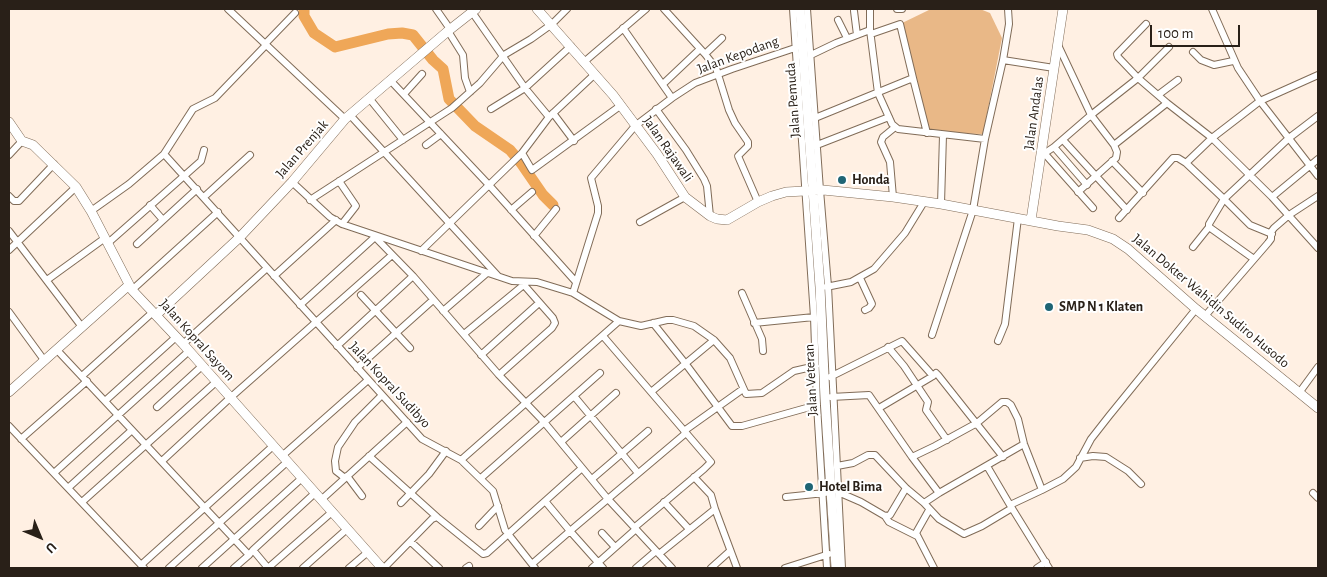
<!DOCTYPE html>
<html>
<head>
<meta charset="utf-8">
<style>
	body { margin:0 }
	#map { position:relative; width:1327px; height:577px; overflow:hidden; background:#fff0e3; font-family:"Alegreya Sans",sans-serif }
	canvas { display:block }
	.frame { position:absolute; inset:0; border:10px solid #292018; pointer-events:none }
	.north { position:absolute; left:15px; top:512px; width:50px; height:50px; -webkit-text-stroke:4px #fff; paint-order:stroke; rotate:135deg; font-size:14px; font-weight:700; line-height:20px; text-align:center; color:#292018 }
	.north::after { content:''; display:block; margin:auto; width:18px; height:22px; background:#292018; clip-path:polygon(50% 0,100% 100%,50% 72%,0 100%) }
	.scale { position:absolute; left:1150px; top:25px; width:90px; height:22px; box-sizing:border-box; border:2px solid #292018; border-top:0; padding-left:6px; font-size:15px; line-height:18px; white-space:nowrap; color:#292018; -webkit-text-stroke:4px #fff; paint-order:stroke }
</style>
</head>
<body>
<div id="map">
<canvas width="1327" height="577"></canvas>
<div class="frame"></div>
<div class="north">U</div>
<div class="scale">100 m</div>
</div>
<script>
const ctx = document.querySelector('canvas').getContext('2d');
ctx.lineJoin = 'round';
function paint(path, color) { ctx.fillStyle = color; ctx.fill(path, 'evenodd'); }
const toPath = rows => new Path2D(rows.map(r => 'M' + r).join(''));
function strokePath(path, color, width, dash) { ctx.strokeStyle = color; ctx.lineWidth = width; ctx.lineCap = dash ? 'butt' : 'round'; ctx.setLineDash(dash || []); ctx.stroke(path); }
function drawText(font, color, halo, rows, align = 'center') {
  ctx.font = font + ' "Alegreya Sans",sans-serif'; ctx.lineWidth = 4; ctx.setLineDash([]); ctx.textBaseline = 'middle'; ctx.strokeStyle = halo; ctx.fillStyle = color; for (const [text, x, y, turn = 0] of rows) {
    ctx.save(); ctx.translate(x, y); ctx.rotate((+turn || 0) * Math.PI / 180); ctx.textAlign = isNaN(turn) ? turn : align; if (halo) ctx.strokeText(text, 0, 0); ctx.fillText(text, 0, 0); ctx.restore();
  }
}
paint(toPath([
	[931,9,980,9,990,13,1002,38,983,134,927,133,898,25]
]), '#e9b887');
strokePath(toPath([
	[304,9,304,16,314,33,335,47,388,34,402,33,413,35,433,60,443,69,449,99,475,126,510,150,521,163,543,195,553,205]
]), '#efa758', 11);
const street = toPath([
	[228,9,345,119],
	[436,9,450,29],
	[664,9,705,54,716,68,729,110,735,123,748,142,748,146,738,156,758,202],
	[793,9,814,317,817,405,827,568],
	[807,9,820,190,828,286,842,568],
	[870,9,870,30,878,93,892,124,898,129,985,139,1003,60,1054,68],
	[897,9,902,9],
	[1212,9,1238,68,1260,101,1318,176],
	[854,11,857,35],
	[472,12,525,88,549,117],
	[838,20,847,38],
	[1146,24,1117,54,1118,57,1138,78,1169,47],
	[623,28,672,98],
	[448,31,463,55,465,78,470,92],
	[871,34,900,24,913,78],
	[265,44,295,13],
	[1058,45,1091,115,1114,145,1167,103],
	[1193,52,1201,60,1214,65,1233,61],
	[705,54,722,38],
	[811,55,836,43,870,30],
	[1003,60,1009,24,1008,9],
	[584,62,646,9],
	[595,74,549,117,522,153,532,170,620,106],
	[1318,75,1260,101,1212,138,1186,163,1224,199,1289,138,1318,116],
	[390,80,489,185,576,282],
	[663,84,700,49],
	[404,94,422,74],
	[1158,95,1178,80],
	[369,98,403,140],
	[491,109,525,88,571,46],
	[656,109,686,150,704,179,707,186,710,216],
	[553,113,574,141],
	[350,115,498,276],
	[815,118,913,78,927,133],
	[1063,140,1127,210],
	[426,145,441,134],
	[817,145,889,117],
	[1054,147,1087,185],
	[164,154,193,109,215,98,266,45],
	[1045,154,1093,208],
	[9,155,22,141],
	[1042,155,1054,147,1091,115,1138,78,1167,103,1212,138,1272,197,1318,248],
	[1112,161,1143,193],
	[339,181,356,206,342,224],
	[292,182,330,217,342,224,512,281,537,282,573,293,619,321,461,460],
	[1078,192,1116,158,1117,152,1114,145],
	[9,196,14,201,19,201,54,164],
	[204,197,250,155],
	[893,197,890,162,881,142,883,137,894,128],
	[1272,197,1318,159],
	[310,200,452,108,480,83,504,55,531,39,552,24,567,9],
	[941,204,943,135],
	[150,205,163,220],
	[511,210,532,192],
	[91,211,129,184,164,154,422,439,461,460,493,491,505,530,535,568],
	[1119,218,1173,158,1178,158,1186,163],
	[640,222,685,197],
	[9,231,82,327],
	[374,236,413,276,499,375,544,422,607,498,672,568],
	[534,236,556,209],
	[108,243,201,161,204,150],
	[137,244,197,189],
	[1193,247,1209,227],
	[9,250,76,187],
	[421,251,522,153],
	[1254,259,1209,227,1209,224,1224,199,1250,225,1272,234],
	[274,276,336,220],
	[860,278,872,304,869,308,865,310],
	[47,280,105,238],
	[826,287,851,282,874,269,905,233,924,202],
	[132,290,218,212],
	[573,293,598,213,598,206,591,178,635,126,672,98,695,83,732,69,798,47],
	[742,293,762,339,763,351],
	[361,295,410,348],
	[300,305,375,237],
	[443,311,487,273],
	[9,312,44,360],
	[1205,316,1268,243,1271,239,1271,232,1274,228,1289,215,1318,196],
	[619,321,641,326,667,320,673,320,694,326,714,340,730,358,746,394,762,393,794,371,816,366],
	[653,323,685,363,732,426,742,426,817,405],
	[754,323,814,317],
	[464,334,526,283],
	[932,335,973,210,985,139],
	[603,336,711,462,704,469,635,527],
	[998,341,1005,324,1018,218],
	[183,344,267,268],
	[337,346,413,276],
	[888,347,904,366,928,402,926,410,947,440],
	[57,350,249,555,253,550,268,568,332,512],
	[481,355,539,303],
	[357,368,433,300],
	[499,375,552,328,555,323,553,318,524,285],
	[82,376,153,312],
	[830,377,902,341,933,376,936,373,938,375,1003,457],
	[651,392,714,340],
	[1299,393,1318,367],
	[574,396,638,473],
	[831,397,869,395,912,457,935,446,977,423,1002,402,1007,402,1011,405,1018,419,1024,444,1042,490,1010,505,1049,568],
	[105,401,176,337],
	[157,407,202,366],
	[879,408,933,376],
	[9,426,144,568],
	[684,431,743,389],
	[21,439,87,381],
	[561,442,616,393],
	[282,456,368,380],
	[369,456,437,517],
	[912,457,939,493],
	[1080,458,1093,456,1106,457,1128,471,1141,484],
	[162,461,230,398,392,255],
	[837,466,853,463,868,455,875,455,906,488,924,503,939,519,964,534,982,526,1012,508],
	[987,466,1010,505],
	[54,473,189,351],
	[347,476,362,496],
	[345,478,336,471,335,461,338,447,355,422,382,395],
	[481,478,600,373],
	[592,479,648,431],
	[68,488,132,430],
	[1042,490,1063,479,1076,467,1091,439,1109,416,1196,309],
	[838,492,861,502,885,516,890,515,906,488],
	[1313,493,1318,498],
	[786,497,825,493],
	[321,500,407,422],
	[545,501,570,531,686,433],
	[82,502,216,382],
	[664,502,689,529],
	[401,503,429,474,446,451],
	[924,503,939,493,1024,444],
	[715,509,737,568],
	[929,510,916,533,934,568],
	[885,516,889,522,917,536],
	[479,526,498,506],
	[602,533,615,547],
	[411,542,439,568],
	[253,550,315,493],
	[659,554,715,509,711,495,694,477],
	[532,564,570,531,603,568],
	[141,565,273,446],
	[169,568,287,462],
	[202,568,302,478],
	[234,568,249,555],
	[303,568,347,529],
	[349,568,368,552],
	[384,568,432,519,437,517,483,554,487,553,582,468],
	[466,568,469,566],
	[592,568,636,529],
	[636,568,656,551],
	[711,568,730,551],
	[785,568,829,554],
	[1037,568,1046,562]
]);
const secondary = toPath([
	[537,9,613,95,657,154,685,197,710,216,717,219,727,220,758,202,772,196,786,192,823,190,893,197,941,204,1058,226,1088,230,1113,239,1128,249,1196,309,1318,408],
	[800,9,820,287,825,398,836,568],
	[9,122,22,141,33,145,76,187,91,211,132,290,183,344,382,568],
	[1031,220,1063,9],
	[156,315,240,237,292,182,345,119,448,31,476,9],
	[9,392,129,285]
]);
strokePath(street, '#816c58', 8);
strokePath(secondary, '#816c58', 10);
strokePath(street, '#fff', 6);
strokePath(secondary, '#fff', 9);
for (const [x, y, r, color] of [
	[842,180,5,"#1f6575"],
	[1049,307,5,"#1f6575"],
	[809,487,5,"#1f6575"]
]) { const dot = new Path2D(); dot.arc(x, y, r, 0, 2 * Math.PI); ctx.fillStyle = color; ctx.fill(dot); strokePath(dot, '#fff', 2); }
drawText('14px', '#292018', '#fff', [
	["Jalan Kepodang",738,55,-20],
	["Jalan Pemuda",793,100,-94],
	["Jalan Andalas",1034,113,-82],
	["Jalan Prenjak",302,149,-49],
	["Jalan Rajawali",668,149,55],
	["Jalan Dokter Wahidin Sudiro Husodo",1211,301,40],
	["Jalan Kopral Sayom",197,340,48],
	["Jalan Veteran",811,380,-93],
	["Jalan Kopral Sudibyo",390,385,47]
]);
drawText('bold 14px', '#292018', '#fff', [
	["Honda",852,180],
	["SMP N 1 Klaten",1059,307],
	["Hotel Bima",819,487]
], 'left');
</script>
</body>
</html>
